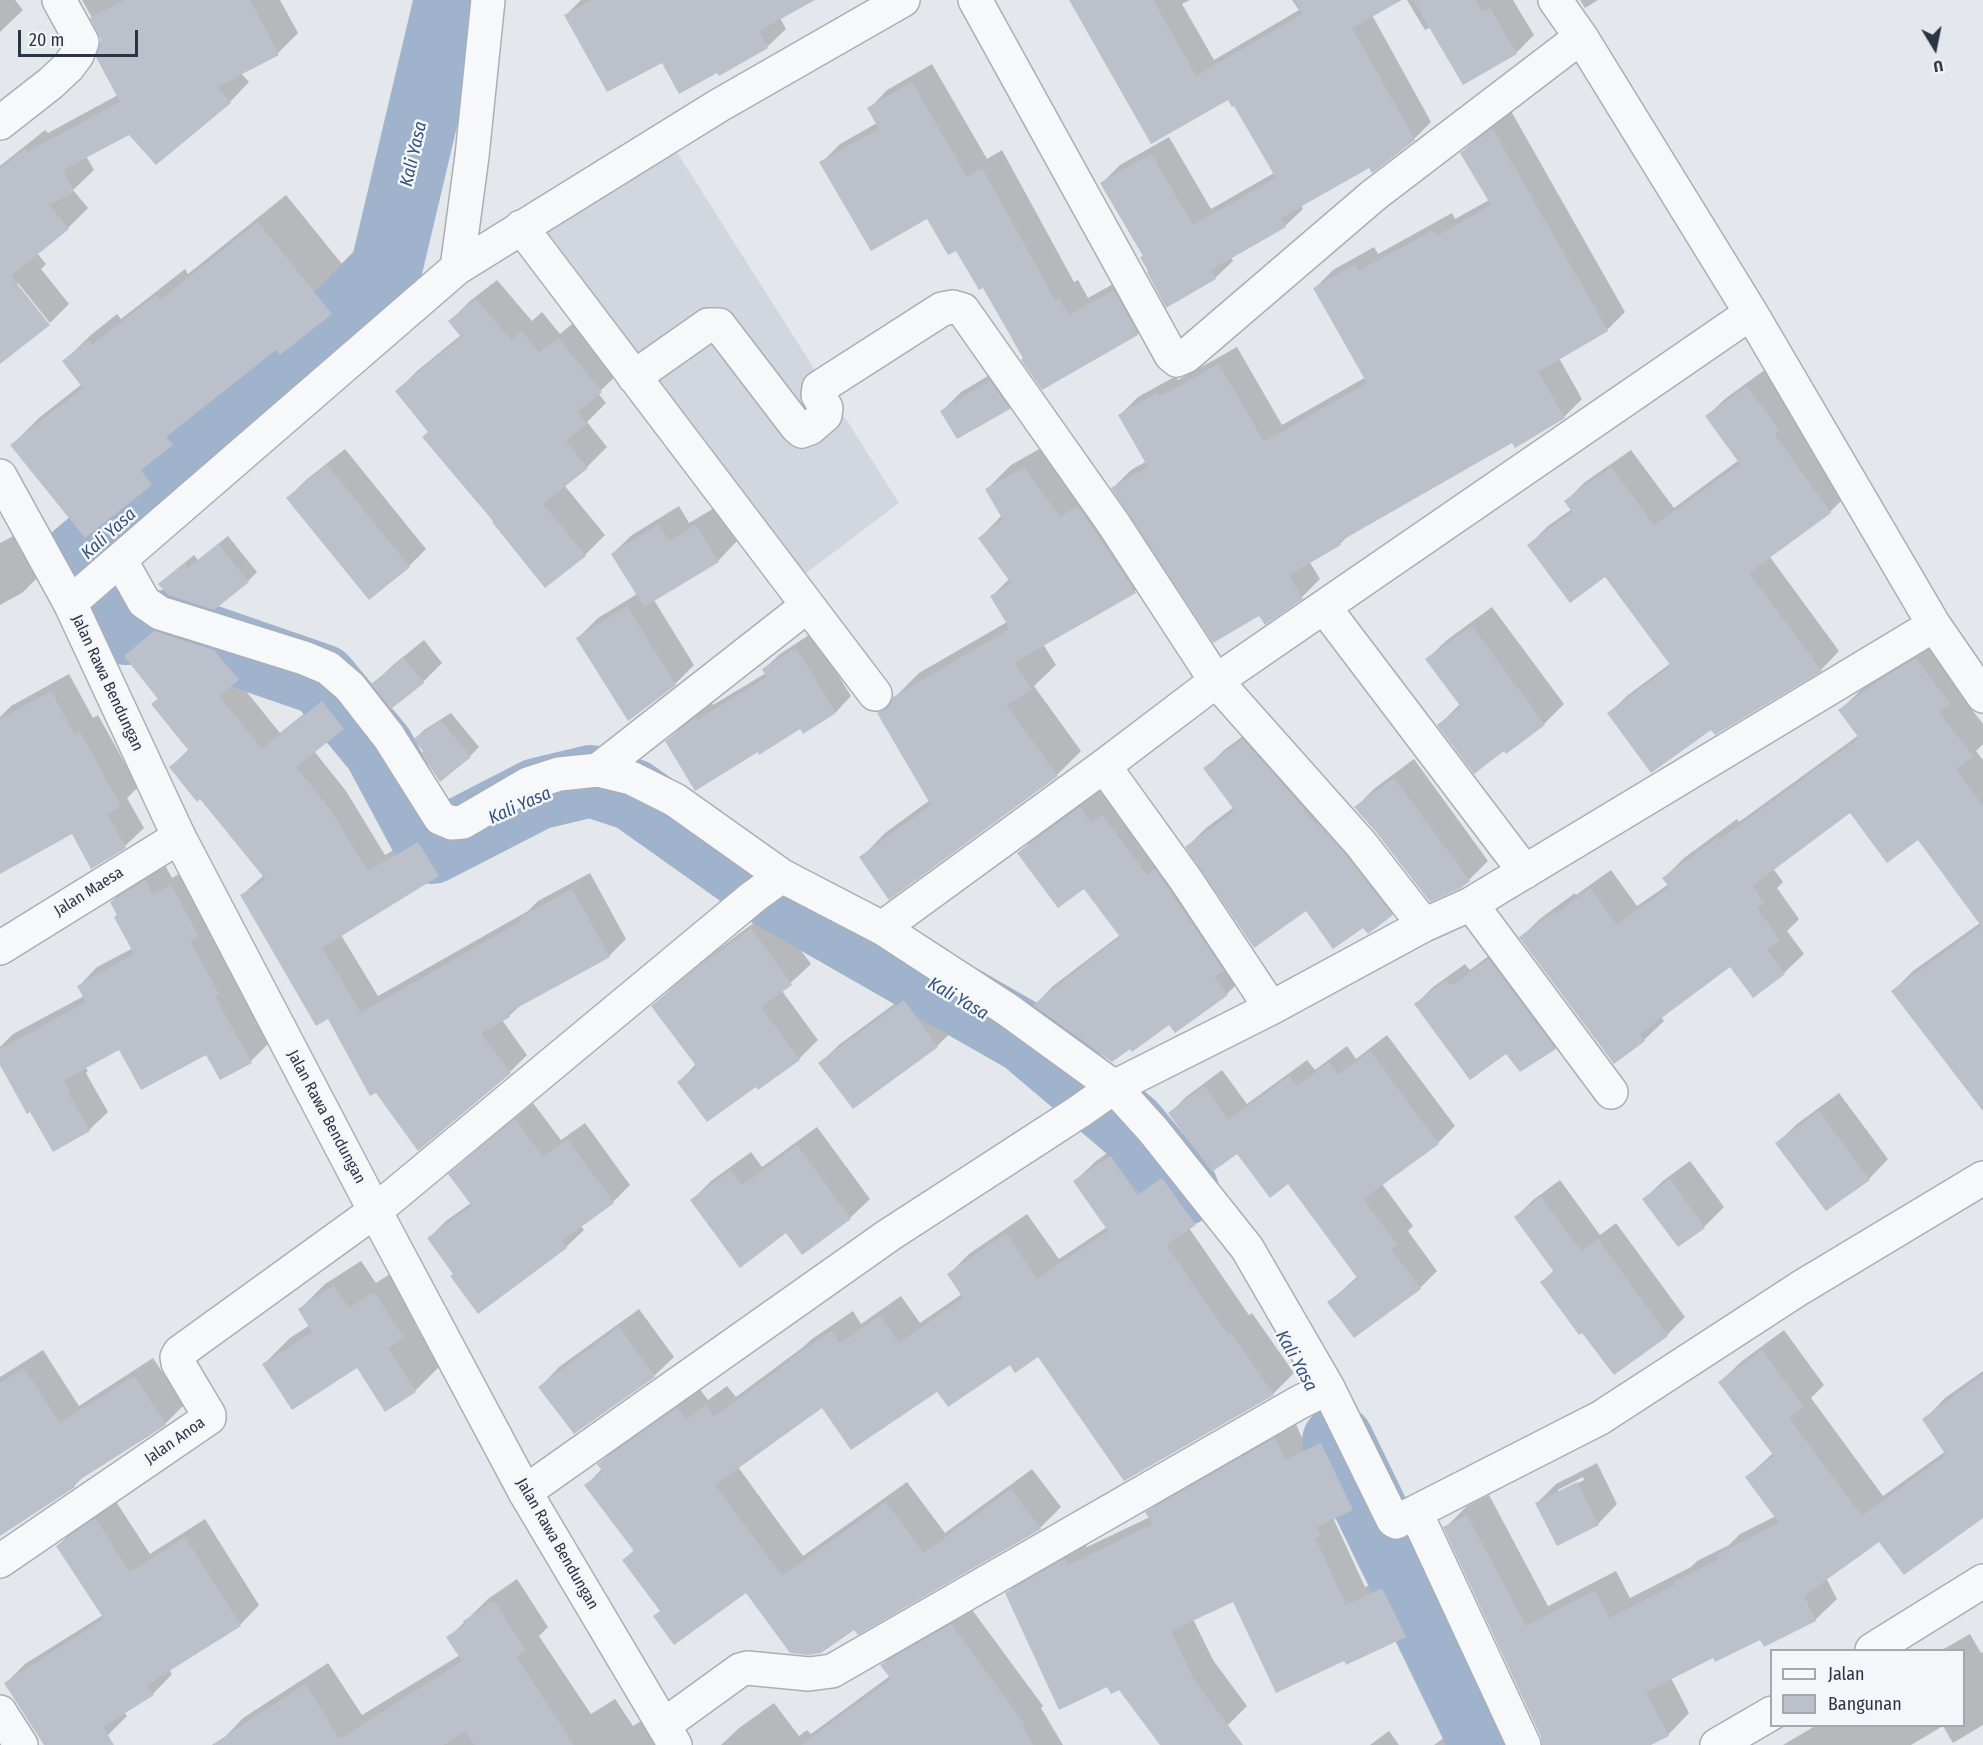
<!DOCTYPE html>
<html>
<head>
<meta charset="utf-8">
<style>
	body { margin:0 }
	#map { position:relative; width:1983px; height:1745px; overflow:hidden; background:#e4e7ec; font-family:"Fira Sans Condensed",sans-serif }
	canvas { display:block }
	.legend { position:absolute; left:1770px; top:1649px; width:195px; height:78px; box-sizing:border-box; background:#f4f6f9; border:2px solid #a4a8b1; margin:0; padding:8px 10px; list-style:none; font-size:18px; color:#2b3445 }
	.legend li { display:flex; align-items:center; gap:12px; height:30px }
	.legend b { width:30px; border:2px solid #a4a8b1 }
	.north { position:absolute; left:1905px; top:18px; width:60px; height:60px; -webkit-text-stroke:4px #f4f6f9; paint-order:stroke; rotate:170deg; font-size:16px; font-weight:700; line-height:24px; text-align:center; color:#2b3445 }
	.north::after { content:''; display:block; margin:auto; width:21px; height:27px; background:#2b3445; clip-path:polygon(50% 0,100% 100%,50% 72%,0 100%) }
	.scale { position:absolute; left:18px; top:30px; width:120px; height:27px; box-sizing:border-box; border:3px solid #2b3445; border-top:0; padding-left:8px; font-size:18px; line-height:21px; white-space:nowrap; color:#2b3445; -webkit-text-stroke:4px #f4f6f9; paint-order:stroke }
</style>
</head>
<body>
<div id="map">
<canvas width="1983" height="1745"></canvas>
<ul class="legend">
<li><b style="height:8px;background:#f7f8fa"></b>Jalan</li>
<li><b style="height:16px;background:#bbc0ca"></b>Bangunan</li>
</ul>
<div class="north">U</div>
<div class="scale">20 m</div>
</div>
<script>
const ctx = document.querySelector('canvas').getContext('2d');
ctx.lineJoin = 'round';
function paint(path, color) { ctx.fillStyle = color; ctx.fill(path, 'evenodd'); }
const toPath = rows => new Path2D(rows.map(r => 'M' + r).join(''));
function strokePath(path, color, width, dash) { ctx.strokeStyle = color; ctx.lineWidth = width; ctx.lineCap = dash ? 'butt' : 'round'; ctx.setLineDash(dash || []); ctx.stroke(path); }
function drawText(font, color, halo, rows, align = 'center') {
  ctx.font = font + ' "Fira Sans Condensed",sans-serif'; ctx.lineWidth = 5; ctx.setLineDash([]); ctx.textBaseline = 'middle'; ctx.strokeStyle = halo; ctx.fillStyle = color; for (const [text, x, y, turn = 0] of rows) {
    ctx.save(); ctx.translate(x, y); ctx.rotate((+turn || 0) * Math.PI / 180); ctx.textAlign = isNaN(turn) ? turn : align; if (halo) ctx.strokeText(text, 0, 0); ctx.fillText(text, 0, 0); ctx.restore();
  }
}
paint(toPath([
	[668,138,899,503,805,574,529,231]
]), '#d2d6de');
paint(toPath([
	[0,0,15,0,23,10,0,32],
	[82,0,280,0,298,33,278,53,241,73,249,82,230,102,130,133,86,156,94,170,73,190,88,208,68,228,37,253,46,264,41,269,69,304,50,323,18,283,16,285,0,362,0,166,45,130,48,133,118,95,100,32],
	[581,0,812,0,780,18,786,29,767,47,718,71,662,61,566,15],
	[1071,0,1190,0,1182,4,1214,60,1299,10,1292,0,1399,0,1372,15,1431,122,1414,139,1301,205,1303,209,1285,226,1231,257,1233,261,1215,278,1102,183,1120,165,1169,137,1211,209,1274,173,1234,104,1228,98],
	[1407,0,1513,0,1534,35,1516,53,1431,27,1425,30],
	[1580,0,1598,0,1585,8],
	[932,64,987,159,1002,150,1074,282,1078,280,1088,298,1133,273,1156,315,1138,334,1043,388,983,286,957,249,928,217,821,163,840,144,877,123,869,109,887,90],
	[1511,111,1625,312,1607,330,1559,358,1582,399,1564,417,1512,441,1350,534,1340,544,1309,561,1320,579,1302,597,1260,614,1113,488,1131,470,1147,461,1120,415,1138,397,1176,376,1178,380,1237,347,1282,425,1366,377,1315,288,1333,270,1374,247,1378,254,1452,213,1455,219,1489,200,1462,153,1480,135],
	[286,195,359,285,331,312,281,353,277,348,195,412,199,417,170,445,179,456,151,484,85,536,12,445,40,417,82,384,64,361,92,334,117,314,121,319,185,269,188,274],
	[497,280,532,321,542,312,560,334,578,319,621,371,598,393,606,403,587,422,607,447,587,467,564,485,605,535,585,555,429,431,397,391,417,371,461,335,450,321,470,301],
	[1010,363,1028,388,1009,408,942,411,961,392],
	[1766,369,1849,493,1830,512,1770,557,1839,651,1821,670,1711,728,1609,713,1628,695,1671,663,1605,575,1529,545,1548,526,1572,509,1566,501,1585,482,1631,450,1674,508,1739,460,1707,416,1726,398],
	[1048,444,1159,567,1135,591,1043,644,1056,665,1034,686,1081,751,1057,775,861,858,885,833,930,800,879,713,919,673,1007,622,992,596,1010,578,980,538,1002,515,987,489,1011,465],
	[345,449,426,549,409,566,288,498,306,480],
	[679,506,689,523,716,507,737,541,718,561,654,600,694,665,675,684,578,638,598,618,637,594,612,554,632,535],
	[21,532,43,572,22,593,0,605,0,543],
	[228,536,257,572,248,581,170,575,194,555,198,560],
	[1492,607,1564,704,1544,724,1507,752,1439,725,1460,704,1427,659,1447,640],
	[173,615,231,633,255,662,237,680,280,733,340,685,360,711,343,728,314,751,346,791,385,855,414,838,435,872,438,872,417,837,435,826,455,857,438,874,341,935,378,996,528,911,538,901,590,873,626,939,609,956,522,1004,509,1016,502,1020,527,1055,510,1072,328,1017,242,895,264,875,201,797,171,767,189,749,160,698,126,656],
	[812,633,851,696,836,712,803,732,800,727,758,750,667,742,682,726,712,703,713,705,766,673,764,669,780,654],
	[1936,639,1969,683,1959,693,1983,724,1983,744,1976,751,1983,760,1983,1108,1893,991,1913,971,1980,923,1918,838,1851,811,1773,868,1783,882,1777,888,1799,919,1787,931,1804,954,1784,973,1730,965,1661,1017,1664,1021,1644,1040,1521,937,1541,918,1575,893,1576,895,1611,870,1637,906,1669,884,1664,878,1684,858,1737,819,1739,822,1859,735,1840,710,1860,691,1900,661],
	[424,640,442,663,423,682,373,684,393,665],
	[69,674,93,718,98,715,138,787,127,798,144,828,125,846,92,867,72,832,0,872,0,717,11,706],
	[451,713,479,747,470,756,425,751,415,739,424,730],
	[1262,722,1410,896,1392,914,1363,925,1306,909,1187,847,1206,828,1234,807,1205,769,1224,750],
	[1414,759,1488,861,1469,880,1377,831,1356,807,1375,788],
	[1099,789,1111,805,1121,798,1245,976,1227,994,1170,1023,1035,1005,1053,986,1120,935,1085,887,1019,853,1037,835],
	[164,863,172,878,190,868,237,975,233,978,269,1043,251,1061,206,1053,119,1048,85,1067,88,1071,86,1073,108,1112,89,1130,0,1062,0,1047,13,1034,84,996,79,986,97,967,133,948,111,902,130,884],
	[771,910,811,964,782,991,818,1040,799,1059,756,1085,679,1082,696,1064,653,1006,673,987,716,951],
	[1507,942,1572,1030,1555,1048,1507,1052,1416,1004,1433,987,1465,964,1470,970],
	[924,982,957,1027,937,1046,853,1107,820,1063,840,1044],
	[1387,1035,1455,1126,1438,1143,1382,1184,1413,1226,1408,1231,1437,1271,1420,1288,1329,1302,1358,1276,1289,1182,1170,1113,1187,1096,1222,1070,1247,1104,1307,1060,1315,1070,1347,1046,1356,1059],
	[1839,1093,1888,1159,1869,1179,1777,1143,1797,1124],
	[533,1103,561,1140,585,1123,630,1185,613,1202,581,1226,584,1230,566,1247,455,1274,429,1238,446,1221,471,1203,450,1175,468,1157],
	[817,1127,870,1199,850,1218,802,1253,786,1231,692,1200,711,1181,751,1152,762,1167],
	[1132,1136,1159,1175,1184,1158,1215,1203,1189,1228,1249,1315,1252,1313,1294,1373,1273,1394,1039,1355,1010,1363,938,1389,823,1406,738,1467,803,1556,907,1482,945,1533,1032,1469,1061,1507,1040,1528,854,1628,746,1590,624,1560,634,1550,586,1485,602,1469,599,1464,620,1444,699,1388,708,1400,727,1386,736,1397,802,1348,812,1339,853,1311,861,1324,901,1296,920,1323,962,1294,949,1274,969,1254,1027,1214,1059,1259,1107,1227,1075,1181,1096,1161],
	[1690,1161,1724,1207,1704,1227,1679,1245,1644,1199,1664,1180],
	[1560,1180,1600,1235,1616,1223,1685,1317,1667,1335,1542,1282,1554,1270,1516,1217,1533,1200],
	[361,1261,376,1283,401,1267,429,1311,415,1325,441,1365,415,1391,358,1366,264,1364,290,1338,310,1325,300,1309,325,1284],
	[639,1309,674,1357,654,1376,574,1432,540,1387,559,1367],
	[1784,1330,1824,1385,1811,1398,1883,1496,1946,1451,1924,1420,1945,1398,1983,1371,1983,1514,1880,1540,1826,1578,1837,1599,1815,1620,1714,1656,1671,1678,1689,1713,1668,1735,1647,1745,1543,1745,1542,1737,1445,1528,1467,1506,1489,1495,1548,1606,1616,1571,1630,1598,1691,1567,1697,1561,1729,1545,1740,1534,1776,1516,1747,1477,1773,1453,1720,1382,1742,1361],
	[43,1350,79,1406,153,1358,184,1405,165,1424,85,1475,74,1486,0,1534,0,1377],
	[1294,1420,1304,1442,1341,1425,1371,1489,1352,1508,1340,1514,1334,1520,1365,1587,1402,1570,1424,1617,1405,1636,1234,1600,1193,1619,1213,1660,1247,1706,1228,1725,1201,1745,1162,1745,1120,1688,1108,1685,1006,1594,1025,1575,1083,1541,1087,1547,1150,1517,1147,1513,1166,1494],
	[1597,1463,1617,1504,1598,1524,1537,1503,1556,1484],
	[1583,1477,1584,1480,1558,1493,1558,1490],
	[115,1500,150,1554,205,1519,259,1605,240,1625,169,1670,172,1674,153,1694,124,1712,127,1716,108,1735,93,1745,46,1745,6,1683,25,1664,103,1615,58,1546,77,1526],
	[517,1579,548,1627,539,1636,591,1714,615,1699,633,1726,664,1707,672,1745,212,1745,225,1737,243,1718,328,1663,362,1715,460,1655,448,1638,488,1599],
	[970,1607,1043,1706,1041,1708,1063,1745,721,1745,739,1728,774,1703,799,1736,807,1730,811,1734,890,1676,882,1665,901,1646],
	[1970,1634,1981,1653,1983,1652,1983,1725,1953,1743,1943,1726,1911,1745,1783,1745,1815,1726,1964,1726,1964,1650,1942,1650],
	[1483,1709,1509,1745,1434,1745],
	[1389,1731,1399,1745,1370,1745]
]), '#0003');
strokePath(toPath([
	[450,0,386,270,229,430,77,558,126,629,166,626,322,680,379,749,432,848,537,794,591,781,633,795,764,888,1026,1038,1131,1127,1183,1190],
	[1338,1441,1486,1745]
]), '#9fb4cc', 72);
paint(toPath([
	[125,0,250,0,279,55,217,87,231,103,156,165,129,135,63,170,74,192,49,205,69,229,11,276,50,325,0,364,0,169,25,149,27,152,120,102,96,57,101,40,90,18],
	[592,0,815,0,759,31,768,48,719,76,717,73,679,94,662,63,607,92,564,15],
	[1069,0,1153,0,1196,76,1303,14,1295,0,1402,0,1352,28,1415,140,1375,171,1372,173,1369,168,1281,218,1286,227,1211,270,1216,279,1166,308,1147,272,1148,271,1140,257,1143,256,1100,183,1151,154,1193,225,1276,178,1234,106,1232,107,1228,100,1151,144],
	[1413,0,1475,0,1482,12,1490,8,1517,54,1463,85],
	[912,82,967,177,982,168,1055,300,1059,298,1069,315,1114,290,1138,335,1042,390,1021,360,1023,358,983,288,979,290,956,251,948,255,927,219,871,251,819,162,879,129,867,108],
	[1492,128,1608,331,1538,372,1565,418,1515,448,1512,443,1339,542,1341,545,1289,575,1303,599,1265,625,1259,616,1213,643,1111,488,1148,467,1118,415,1157,393,1159,397,1219,364,1264,442,1367,383,1313,288,1356,264,1359,271,1433,230,1437,236,1491,205,1460,153],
	[258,222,332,314,280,355,276,350,166,437,173,445,141,470,152,485,85,538,10,445,83,388,62,361,89,340,92,345,156,295,160,300],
	[476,299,511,340,522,331,539,353,558,338,602,392,577,412,587,424,566,441,588,468,543,504,586,556,545,588,492,522,493,521,422,437,428,432,395,391,461,337,448,321],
	[990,381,1010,409,957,439,940,411],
	[1747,386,1779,430,1774,434,1831,513,1749,573,1822,671,1715,735,1711,730,1651,773,1607,713,1671,666,1605,577,1570,603,1527,545,1572,512,1564,501,1611,467,1654,525,1687,502,1740,464,1705,416],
	[327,465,410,567,369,600,286,498],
	[1024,467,1060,517,1078,506,1136,593,1015,662,1032,690,1006,705,1058,776,889,900,859,857,931,805,877,713,887,709,892,702,893,697,1010,629,990,596,1011,583,978,538,1003,520,985,489],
	[659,524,669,541,696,525,719,562,644,607,611,554],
	[218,544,249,582,214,610,168,595,158,584,184,563,188,568],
	[627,606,676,685,628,721,576,638],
	[1472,626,1545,725,1506,754,1504,751,1474,774,1437,725,1461,707,1425,659],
	[154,631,214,650,239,680,219,696,262,749,322,701,344,729,296,767,329,808,368,871,418,842,439,876,322,948,361,1013,521,921,519,918,572,889,610,957,508,1013,510,1017,481,1033,511,1073,418,1151,376,1093,370,1096,328,1019,316,1026,240,895,266,880,200,799,197,802,169,767,189,751,151,704,158,699,124,656],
	[796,648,836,713,803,734,800,729,759,755,758,752,695,791,665,741,696,717,697,720,767,677,762,669],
	[404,658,424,683,391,709,371,684],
	[1916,658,1950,704,1939,712,1973,756,1956,769,1983,806,1983,1111,1891,991,1981,926,1918,840,1887,863,1850,813,1752,886,1765,903,1757,908,1780,940,1767,950,1785,974,1753,998,1730,967,1640,1034,1645,1041,1614,1064,1519,937,1554,912,1556,914,1590,888,1617,925,1669,887,1662,878,1717,838,1719,840,1859,738,1838,710,1878,681],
	[51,691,75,735,80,732,121,806,107,814,126,848,91,869,72,834,0,874,0,719],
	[441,721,471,757,440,782,421,753,423,751,413,739],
	[1243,739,1298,802,1315,824,1317,822,1347,856,1393,915,1368,934,1363,928,1333,949,1306,911,1254,948,1185,847,1235,811,1203,768],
	[1394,778,1470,881,1461,888,1430,902,1376,832,1354,807],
	[1080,807,1091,823,1102,815,1147,875,1155,869,1224,971,1214,977,1228,995,1175,1033,1169,1025,1132,1052,1130,1049,1112,1062,1033,1005,1120,937,1084,889,1058,908,1017,853],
	[145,880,153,895,171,885,199,937,190,942,219,994,215,997,252,1063,220,1080,206,1055,141,1090,119,1050,64,1080,70,1091,68,1092,90,1131,53,1152,30,1112,27,1114,0,1065,0,1049,86,1002,77,986,134,954,114,917,117,915,110,902],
	[751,928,792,985,761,1007,800,1060,758,1090,756,1087,707,1122,677,1082,697,1067,651,1006,695,970],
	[1488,959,1556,1049,1520,1072,1506,1054,1470,1080,1414,1004,1447,980,1452,986],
	[904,1000,938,1047,853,1109,818,1063],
	[1370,1051,1439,1144,1363,1199,1397,1244,1391,1249,1421,1289,1354,1338,1327,1302,1358,1279,1288,1184,1270,1198,1237,1154,1212,1172,1168,1113,1204,1086,1229,1120,1289,1076,1297,1086,1329,1062,1338,1075],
	[1819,1111,1870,1180,1826,1211,1775,1143],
	[515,1119,543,1157,567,1139,614,1203,562,1241,567,1248,478,1314,450,1276,453,1274,427,1238,472,1206,448,1174],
	[797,1145,851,1219,802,1255,786,1233,740,1268,690,1200,731,1170,742,1185],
	[1111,1156,1137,1195,1162,1178,1196,1225,1166,1245,1228,1335,1231,1333,1274,1395,1124,1481,1038,1357,1015,1373,1010,1365,948,1407,937,1392,851,1450,822,1408,715,1485,782,1576,886,1502,924,1553,1011,1489,1041,1529,858,1635,854,1630,821,1653,809,1655,790,1653,746,1593,674,1645,653,1616,660,1611,622,1560,634,1551,584,1485,603,1472,597,1464,677,1407,686,1419,706,1405,714,1417,790,1361,789,1360,831,1331,840,1343,880,1316,899,1343,963,1298,947,1274,1006,1233,1037,1279,1108,1231,1073,1181],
	[1670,1179,1705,1228,1678,1247,1642,1199],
	[1541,1197,1581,1251,1598,1239,1668,1336,1614,1375,1582,1333,1579,1335,1540,1282,1554,1272,1514,1217],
	[334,1285,349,1308,374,1292,404,1338,388,1348,416,1392,385,1412,357,1368,292,1410,262,1364,312,1332,298,1309],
	[619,1327,655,1377,574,1434,538,1387],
	[1762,1350,1804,1407,1789,1418,1862,1516,1946,1455,1922,1419,1983,1375,1983,1518,1904,1575,1879,1542,1804,1596,1816,1621,1764,1647,1760,1640,1715,1662,1713,1658,1646,1692,1669,1736,1651,1745,1542,1745,1541,1737,1443,1527,1467,1515,1526,1626,1595,1591,1609,1618,1675,1585,1674,1582,1719,1559,1717,1555,1779,1523,1745,1477,1774,1456,1718,1382],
	[24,1368,60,1423,134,1376,166,1425,73,1484,75,1487,0,1536,0,1383],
	[1275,1438,1285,1460,1321,1443,1353,1510,1317,1527,1321,1536,1315,1538,1346,1605,1382,1588,1406,1637,1346,1665,1344,1661,1276,1693,1233,1602,1171,1631,1194,1680,1243,1745,1160,1745,1119,1690,1111,1694,1107,1687,1059,1710,1005,1593,1064,1559,1068,1565,1153,1524,1145,1512],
	[1577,1482,1599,1525,1557,1546,1535,1503],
	[95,1518,130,1572,185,1537,241,1626,147,1685,154,1695,103,1727,114,1745,44,1745,4,1683,104,1619,56,1546],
	[494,1601,526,1651,516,1657,574,1745,475,1745,465,1731,443,1745,212,1745,305,1684,340,1739,462,1661,446,1637,466,1624,463,1621],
	[951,1624,1026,1726,1023,1727,1033,1745,801,1745,891,1679,880,1665]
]), '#bbc0ca');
const minor = toPath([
	[975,0,1171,355,1177,360,1186,356,1374,195,1581,37],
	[1555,0,1581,37,1751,313,1934,625,1983,696],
	[0,123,51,83,68,67,77,55,82,42,59,0],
	[521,227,875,694],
	[457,268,472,156,488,0],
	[634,377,708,325,719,325,797,427,802,431,810,428,825,415,826,408,818,395,819,388,942,309,953,307,963,310,1113,523,1216,681,1361,844,1424,925],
	[121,561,144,602,160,613,304,658,328,668,350,687,389,737,440,818,452,823,463,822,528,784,559,774,598,770,631,778,675,800,782,876,882,928,1008,1010,1114,1087,1153,1130,1247,1248,1328,1388,1393,1520,1396,1522,1600,1418,1800,1288,1983,1178],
	[70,603,457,268,718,106,903,0],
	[1324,607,1525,872],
	[1104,766,1186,880,1271,1008],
	[598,770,807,606],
	[1471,904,1611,1092],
	[882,928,1104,766,1216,681,1751,313],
	[0,948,179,837],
	[525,1492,889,1235,1080,1111,1114,1087,1271,1008,1424,925,1471,904,1934,625],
	[1416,1513,1524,1745],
	[0,1561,209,1418,209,1415,178,1363,177,1357,180,1352,375,1211,753,897,782,876],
	[1872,1650,1983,1581],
	[0,1712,21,1745],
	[664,1725,740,1670,747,1668,809,1674,832,1671,1298,1403,1328,1388],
	[1717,1745,1772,1713]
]);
const tertiary = toPath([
	[0,476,70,603,179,837,375,1211,525,1492,675,1745]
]);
strokePath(minor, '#a9aeb7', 36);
strokePath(tertiary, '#a9aeb7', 36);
strokePath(minor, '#f7f8fa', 33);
strokePath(tertiary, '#f7f8fa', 33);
drawText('16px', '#2b3445', '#f4f6f9', [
	["Jalan Rawa Bendungan",107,683,65],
	["Jalan Maesa",89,892,-32],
	["Jalan Rawa Bendungan",326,1117,62],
	["Jalan Anoa",175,1441,-35],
	["Jalan Rawa Bendungan",557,1544,60]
]);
drawText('italic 18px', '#34527a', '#f4f6f9', [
	["Kali Yasa",414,154,-77],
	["Kali Yasa",109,534,-42],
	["Kali Yasa",520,806,-24],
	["Kali Yasa",958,999,30],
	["Kali Yasa",1296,1361,61]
]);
</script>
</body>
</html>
